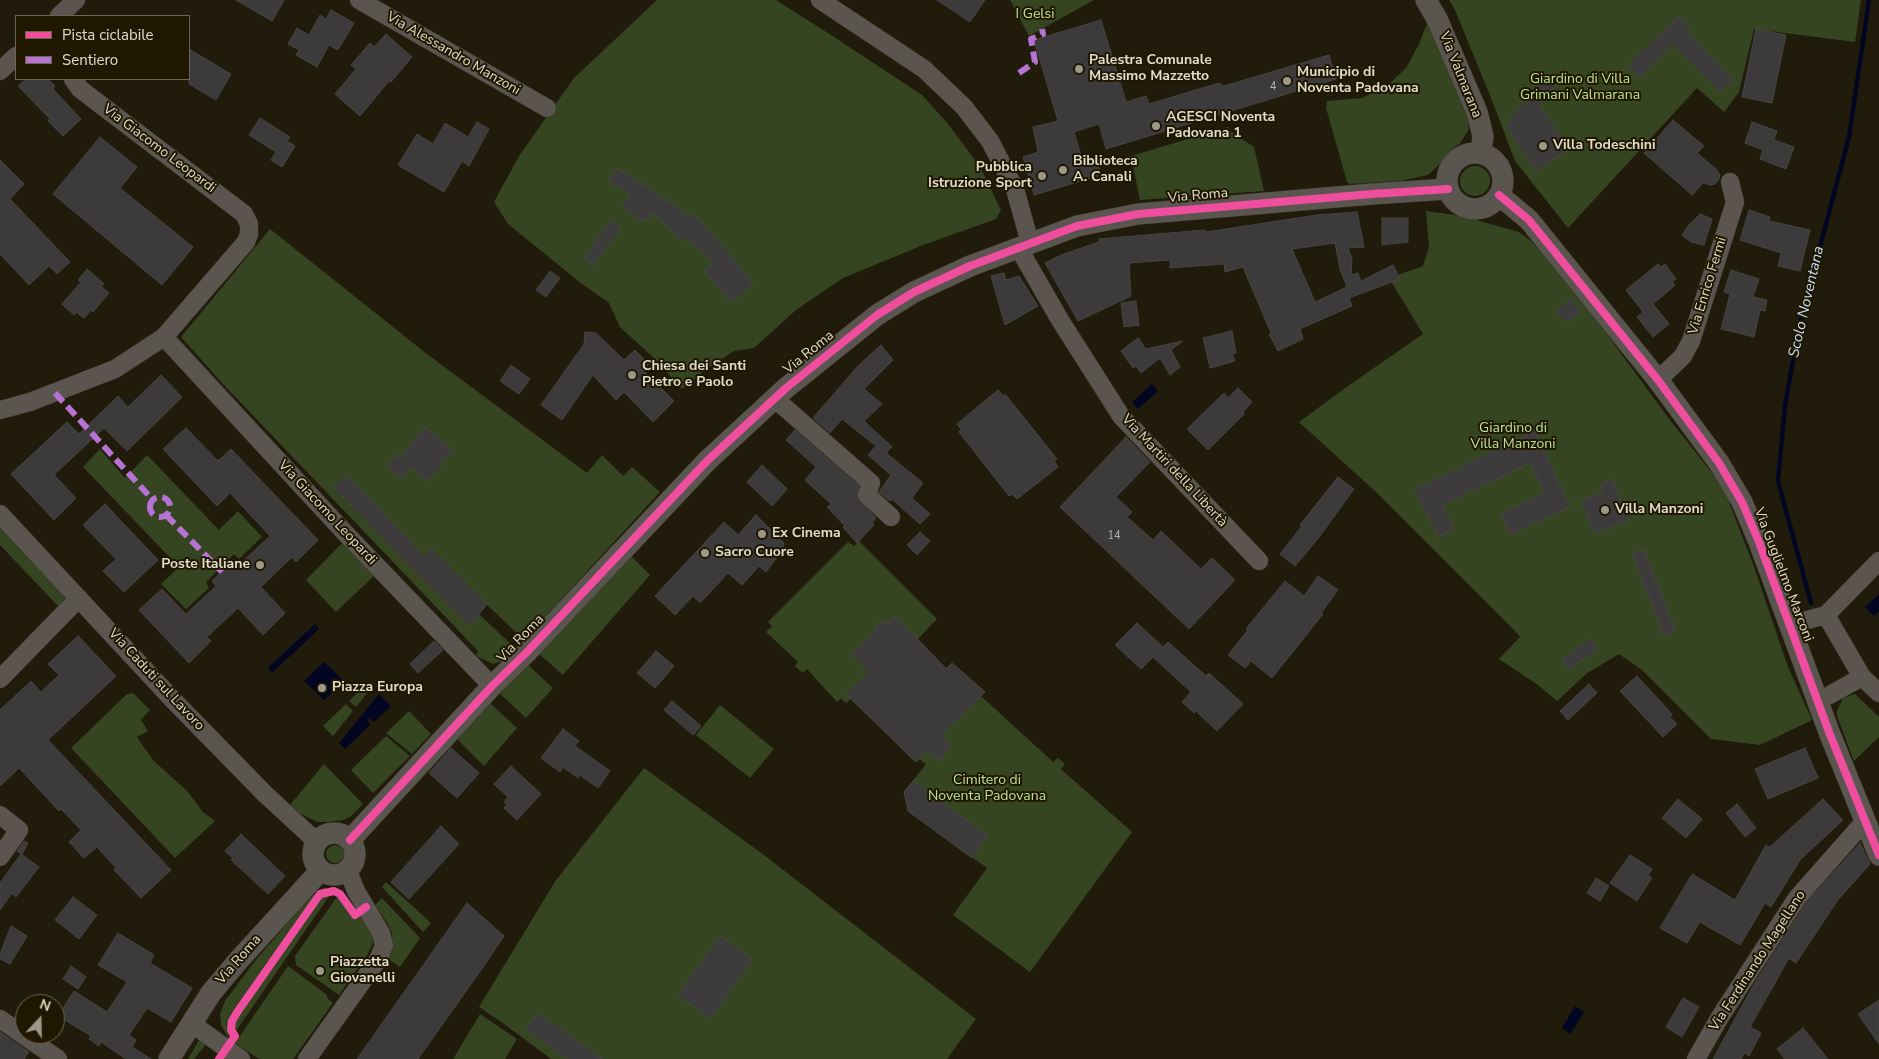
<!DOCTYPE html>
<html>
<head>
<meta charset="utf-8">
<style>
	body { margin:0 }
	#map { position:relative; width:1879px; height:1059px; overflow:hidden; background:#201b0a; font-family:"Nunito Sans",sans-serif }
	canvas { display:block }
	.legend { position:absolute; left:15px; top:15px; width:175px; height:65px; box-sizing:border-box; background:#1f1700; border:1px solid #6c6551; margin:0; padding:6px 9px; list-style:none; font-size:15px; color:#e0dbca }
	.legend li { display:flex; align-items:center; gap:10px; height:25px }
	.legend b { width:25px; border:1px solid #6c6551 }
	.north { position:absolute; left:15px; top:994px; width:50px; height:50px; box-sizing:border-box; background:#1f1700; border:1px solid #6c6551; border-radius:50%; rotate:21deg; font-size:14px; font-weight:700; line-height:20px; text-align:center; color:#e0dbca }
	.north::after { content:''; display:block; margin:auto; width:18px; height:22px; background:#9d9887; clip-path:polygon(50% 0,100% 100%,50% 72%,0 100%) }
</style>
</head>
<body>
<div id="map">
<canvas width="1879" height="1059"></canvas>
<ul class="legend">
<li><b style="height:6px;background:#ef4d9e"></b>Pista ciclabile</li>
<li><b style="height:6px;background:#b673d3"></b>Sentiero</li>
</ul>
<div class="north">N</div>
</div>
<script>
const ctx = document.querySelector('canvas').getContext('2d');
ctx.lineJoin = 'round';
function paint(path, color) { ctx.fillStyle = color; ctx.fill(path, 'evenodd'); }
const toPath = rows => new Path2D(rows.map(r => 'M' + r).join(''));
function strokePath(path, color, width, dash) { ctx.strokeStyle = color; ctx.lineWidth = width; ctx.lineCap = dash ? 'butt' : 'round'; ctx.setLineDash(dash || []); ctx.stroke(path); }
function drawText(font, color, halo, rows, align = 'center') {
  ctx.font = font + ' "Nunito Sans",sans-serif'; ctx.lineWidth = 4; ctx.setLineDash([]); ctx.textBaseline = 'middle'; ctx.strokeStyle = halo; ctx.fillStyle = color; for (const [text, x, y, turn = 0] of rows) {
    ctx.save(); ctx.translate(x, y); ctx.rotate((+turn || 0) * Math.PI / 180); ctx.textAlign = isNaN(turn) ? turn : align; if (halo) ctx.strokeText(text, 0, 0); ctx.fillText(text, 0, 0); ctx.restore();
  }
}
paint(toPath([
	[657,0,776,0,831,35,922,95,949,125,980,167,1001,210,996,219,923,245,843,278,796,310,754,348,734,351,711,366,682,389,653,357,620,327,609,303,582,284,508,224,494,202,519,156,574,78],
	[1010,0,1094,0,1029,36],
	[1449,0,1861,0,1855,42,1754,29,1739,92,1724,112,1697,88,1568,228,1515,161,1491,98,1455,10],
	[1428,21,1466,104,1469,129,1461,142,1450,151,1443,161,1428,175,1400,181,1350,184,1347,182,1326,108,1327,101,1362,98,1387,86,1406,68,1419,44],
	[1228,127,1230,131,1254,147,1264,191,1140,200,1131,156],
	'1460 181a15 15 0 1 1 30 0a15 15 0 1 1-30 0Z',
	[1426,211,1462,216,1519,232,1531,241,1557,269,1583,302,1670,420,1712,473,1727,497,1753,564,1788,667,1812,720,1760,745,1711,739,1642,670,1619,654,1586,674,1557,701,1538,685,1499,659,1520,637,1517,633,1377,493,1299,422,1348,386,1423,334,1389,278,1423,266,1429,247],
	[270,229,427,354,587,473,602,455,623,476,632,467,660,492,524,640,486,604,479,614,515,648,504,660,493,664,476,656,478,651,223,384,181,337],
	[100,449,125,478,147,455,219,530,238,511,262,537,239,559,234,554,206,582,209,588,186,609,161,584,179,567,83,467],
	[0,527,5,529,65,592,64,603,60,608,0,545],
	[344,541,375,575,336,612,306,580],
	[859,541,937,619,918,639,946,668,952,663,985,692,981,696,1053,762,1058,758,1065,764,1061,769,1132,832,1030,972,953,915,987,868,908,811,904,792,926,764,919,759,915,762,851,699,846,703,841,698,837,702,807,669,803,673,795,666,798,662,766,632,772,626,768,622,848,542,854,546],
	[631,556,650,575,563,675,538,653],
	[527,664,553,688,526,718,499,693],
	[368,682,373,686,356,707,349,701],
	[133,693,150,710,141,720,148,731,137,737,153,760,188,792,203,812,215,821,175,858,71,748,127,694],
	[1855,694,1879,717,1879,737,1854,761,1837,716,1837,711,1843,698],
	[490,703,517,728,484,766,455,737],
	[346,704,353,711,333,736,323,726],
	[720,705,774,749,750,778,696,735],
	[409,711,431,734,412,754,386,733],
	[386,736,410,756,373,793,351,770],
	[324,764,363,804,351,816,344,820,327,822,317,822,301,814,290,805],
	[644,768,764,855,976,1019,947,1059,551,1059,500,1021,479,1007,556,880],
	'326 854a9 9 0 1 1 18 0a9 9 0 1 1-18 0Z',
	[386,882,431,923,423,932,382,887],
	[323,888,334,889,236,1031,228,1037,221,1025,220,1014,225,1001,255,961,307,900],
	[337,897,341,899,355,919,360,916,372,934,373,943,367,955,339,995,296,965,295,956],
	[382,898,420,938,400,967,385,957,392,942,392,933,388,924,375,905],
	[288,966,326,994,328,999,333,1003,293,1059,259,1059,235,1043],
	[480,1014,517,1039,505,1059,453,1059],
	[201,1037,207,1043,194,1059,188,1059]
]), '#364521');
paint(toPath([
	[1152,384,1158,391,1138,409,1132,402],
	[1879,594,1879,612,1874,616,1865,607],
	[315,624,319,629,272,673,268,668],
	[324,662,344,681,324,700,304,681],
	[379,694,391,706,374,722,368,718,367,720,371,724,345,749,339,743],
	[1575,1006,1584,1012,1571,1034,1562,1028]
]), '#030623');
strokePath(toPath([
	[1811,603,1778,481,1785,406,1799,326,1849,137,1869,0]
]), '#030623', 4.5);
const building = toPath([
	[236,0,284,0,272,21,236,0],
	[937,0,985,0,970,22,937,0],
	[331,10,354,23,338,50,329,45,317,67,296,55,299,50,288,44,297,28,309,35,320,15,326,19,331,10],
	[1679,16,1690,27,1686,31,1733,79,1721,91,1673,44,1640,77,1629,65,1679,16],
	[1101,20,1126,102,1146,96,1149,104,1219,83,1224,86,1329,55,1336,79,1106,149,1099,124,1074,132,1084,165,1097,161,1101,175,1034,195,1023,157,1038,152,1033,127,1058,121,1034,40,1101,20],
	[1756,29,1786,35,1772,103,1742,97,1756,29],
	[386,34,412,57,391,82,389,81,360,116,335,94,356,69,351,65,370,43,374,47,386,34],
	[189,49,231,74,216,100,189,84,189,49],
	[1545,75,1556,85,1539,105,1569,149,1536,171,1506,126,1545,75],
	[26,79,48,79,55,86,53,89,81,119,63,136,48,121,50,119,18,86,26,79],
	[260,118,290,137,287,141,295,146,282,167,271,160,276,152,249,135,260,118],
	[1673,120,1704,146,1697,153,1716,169,1720,175,1718,181,1715,184,1710,185,1703,183,1692,195,1644,153,1673,120],
	[477,122,489,129,469,166,462,161,444,192,398,165,417,134,433,144,445,123,468,137,477,122],
	[1752,122,1777,131,1774,140,1794,147,1786,169,1760,159,1763,150,1745,143,1752,122],
	[100,137,137,167,120,188,193,247,162,285,53,194,100,137],
	[0,160,24,184,10,199,70,262,57,274,49,266,29,285,0,254,0,160],
	[617,168,692,217,695,215,753,283,731,302,704,271,713,263,687,237,683,242,652,212,645,222,622,207,630,194,609,181,617,168],
	[1749,210,1770,217,1769,221,1810,230,1800,271,1778,266,1781,253,1740,240,1749,210],
	[1357,212,1364,247,1348,248,1352,258,1351,275,1358,273,1361,281,1393,265,1400,279,1349,298,1352,306,1300,329,1303,339,1278,351,1269,334,1271,333,1243,267,1225,272,1224,264,1170,268,1170,260,1129,263,1131,296,1078,321,1045,263,1061,255,1099,242,1099,239,1205,230,1206,232,1317,215,1357,212],
	[1335,243,1340,269,1347,287,1315,302,1292,249,1335,243],
	[1700,214,1712,219,1704,245,1691,242,1682,235,1689,225,1700,214],
	[1382,218,1408,218,1408,242,1382,245,1382,218],
	[611,220,621,227,593,265,584,258,611,220],
	[1658,264,1661,267,1665,264,1676,279,1672,282,1675,285,1653,304,1669,324,1653,337,1637,317,1643,312,1626,290,1658,264],
	[87,269,104,284,101,286,109,293,93,312,91,310,84,318,76,312,74,315,62,304,81,282,78,280,87,269],
	[1731,270,1759,279,1753,297,1767,300,1765,311,1760,310,1754,337,1721,329,1730,294,1724,292,1731,270],
	[550,271,560,278,546,297,536,290,550,271],
	[1004,273,1006,280,1019,276,1038,306,1005,325,991,276,1004,273],
	[1571,299,1580,311,1567,322,1557,310,1571,299],
	[1136,301,1139,325,1124,327,1121,303,1136,301],
	[1232,331,1236,353,1232,354,1235,361,1210,368,1203,338,1232,331],
	[585,332,596,333,624,360,635,350,649,364,643,370,674,401,653,422,624,392,616,400,593,375,562,420,541,405,584,344,585,332],
	[1138,338,1146,349,1183,341,1171,350,1180,367,1170,375,1160,358,1141,373,1136,366,1133,368,1121,351,1138,338],
	[881,345,893,360,864,389,882,404,864,421,892,447,886,453,923,483,912,498,930,514,920,524,892,499,890,501,879,492,891,475,868,455,876,446,842,419,830,433,813,418,858,366,881,345],
	[511,365,530,379,519,394,500,381,511,365],
	[161,375,182,397,127,451,104,428,54,475,76,498,54,520,11,474,67,422,79,434,118,396,128,407,161,375],
	[1238,388,1252,402,1243,412,1244,414,1208,450,1187,429,1224,393,1228,398,1238,388],
	[998,390,1003,396,1005,394,1057,459,1054,461,1058,467,1017,499,1012,494,1009,496,959,432,961,429,957,424,998,390],
	[426,427,453,450,427,481,411,467,402,478,387,466,397,455,400,458,426,427],
	[186,428,218,461,231,449,318,540,296,562,292,557,261,587,285,613,263,635,238,608,207,637,211,641,189,663,139,610,162,589,186,614,216,586,212,581,235,559,240,564,270,536,230,493,217,506,163,449,186,428],
	[795,430,859,486,857,498,876,518,872,523,874,525,857,543,843,527,845,526,827,507,831,504,805,480,816,467,786,440,795,430],
	[1535,431,1570,507,1511,534,1501,514,1545,493,1530,463,1442,505,1454,528,1439,537,1414,490,1535,431],
	[1126,437,1150,462,1116,497,1132,512,1127,517,1153,540,1161,531,1201,569,1212,558,1235,580,1189,629,1060,507,1126,437],
	[762,465,787,489,772,506,747,482,762,465],
	[347,476,425,557,432,549,487,604,470,626,334,488,347,476],
	[1338,477,1354,489,1320,536,1295,566,1280,554,1302,526,1300,525,1338,477],
	[1612,479,1629,520,1595,534,1581,501,1603,492,1600,484,1612,479],
	[105,504,158,560,124,592,103,571,116,559,83,525,105,504],
	[756,515,784,543,783,549,766,572,759,566,742,585,728,573,700,603,693,596,675,615,655,596,724,522,738,535,756,515],
	[920,532,930,541,917,555,907,545,920,532],
	[1644,550,1675,630,1664,635,1632,554,1644,550],
	[1318,576,1338,590,1321,613,1323,614,1272,678,1251,661,1245,668,1228,655,1248,630,1246,629,1285,581,1304,596,1318,576],
	[895,616,946,669,952,663,985,692,941,735,951,745,940,761,927,750,916,762,846,694,870,672,852,654,870,637,875,631,876,626,879,623,888,623,895,616],
	[1137,623,1163,647,1168,642,1206,676,1209,673,1243,704,1217,731,1196,711,1194,713,1182,702,1191,692,1153,657,1141,669,1115,645,1137,623],
	[78,636,116,676,48,740,171,870,141,898,114,870,116,868,97,847,84,858,69,842,81,830,61,809,59,811,19,768,0,786,0,710,31,681,41,692,59,675,48,664,78,636],
	[1591,639,1598,648,1569,669,1562,660,1591,639],
	[434,641,443,650,418,673,410,664,434,641],
	[656,651,674,666,655,688,637,673,656,651],
	[1637,676,1672,714,1670,717,1677,724,1663,737,1620,691,1637,676],
	[1589,684,1597,693,1568,720,1560,711,1589,684],
	[672,701,701,726,693,735,664,710,672,701],
	[563,729,579,741,575,746,610,771,598,788,580,775,578,778,563,767,560,772,541,758,563,729],
	[451,748,479,773,457,798,429,773,451,748],
	[1805,748,1818,778,1768,799,1755,769,1805,748],
	[511,766,541,794,517,820,504,808,507,804,504,802,508,797,494,784,511,766],
	[913,781,987,835,972,858,908,811,904,792,913,781],
	[1678,799,1702,819,1686,838,1662,818,1678,799],
	[1823,799,1843,820,1800,860,1771,907,1765,903,1740,945,1700,922,1687,943,1660,928,1692,874,1735,900,1766,845,1770,847,1823,799],
	[1737,804,1756,828,1745,837,1726,813,1737,804],
	[441,826,459,844,409,899,391,882,441,826],
	[241,834,285,876,268,894,231,860,233,858,225,851,241,834],
	[24,841,28,843,22,854,17,851,24,841],
	[1860,843,1870,864,1837,901,1796,963,1789,958,1750,1027,1761,1033,1749,1056,1744,1053,1741,1059,1713,1059,1753,986,1805,904,1860,843],
	[21,854,39,867,16,897,12,893,0,910,0,883,21,854],
	[1630,855,1652,869,1648,875,1652,878,1637,901,1610,883,1630,855],
	[1596,878,1609,886,1600,901,1587,893,1596,878],
	[73,897,97,915,79,939,55,920,73,897],
	[467,903,504,936,488,960,418,1059,357,1059,467,903],
	[11,926,27,936,10,964,0,959,0,954,11,926],
	[118,933,154,955,150,963,192,988,171,1022,147,1008,129,1035,136,1040,132,1047,151,1059,126,1059,101,1042,99,1046,89,1039,91,1036,58,1016,74,991,107,1012,127,982,98,965,118,933],
	[720,936,752,960,710,1018,678,995,720,936],
	[71,966,86,977,78,989,63,979,71,966],
	[1683,998,1699,1007,1682,1037,1666,1027,1683,998],
	[1879,1000,1879,1044,1858,1014,1879,1000],
	[538,1013,602,1059,568,1059,526,1029,538,1013],
	[1803,1028,1828,1059,1785,1059,1777,1049,1803,1028],
	[0,1032,29,1052,24,1059,0,1059,0,1032]
]);
paint(building, '#3d3a3b');
strokePath(building, '#474542', 1);
const minor = toPath([
	[359,0,547,108],
	[820,0,924,69,964,107,990,141,1015,189,1030,243],
	[59,16,76,0],
	[0,71,16,56],
	[73,79,80,89,244,214,249,224,249,234,246,242,164,337],
	[1018,247,1060,320,1121,416,1259,561],
	[1658,380,1683,356,1691,341,1735,202,1730,182],
	[774,398,871,483,867,495,891,517],
	[0,410,30,402,115,369,164,337,347,535,492,686],
	[0,514,175,702,265,794,317,842],
	[1826,615,1862,677,1879,693],
	[1789,625,1826,615,1879,561],
	[0,679,79,598],
	[1817,702,1862,677],
	[0,815,19,830,0,857],
	[0,1019,58,1059],
	[191,1023,241,1059],
	[307,1059,379,958,384,945,381,933,356,891,348,871],
	[1696,1059,1720,1017,1797,898,1864,822]
]);
const tertiary = toPath([
	[1426,0,1437,19,1477,112,1483,136,1481,153],
	'1447 181a28 28 0 1 1 56 0a28 28 0 1 1-56 0Z',
	[1499,195,1529,220,1658,380,1719,463,1742,502,1759,542,1829,732,1879,855],
	'313 854a21 21 0 1 1 42 0a21 21 0 1 1-42 0Z',
	[350,840,492,686,527,652,707,461,786,388,877,315,914,292,970,266,1077,226,1138,214,1372,194,1448,189],
	[169,1059,211,993,237,962,321,870]
]);
strokePath(minor, '#393527', 19);
strokePath(tertiary, '#393527', 22);
strokePath(minor, '#5b5550', 18);
strokePath(tertiary, '#5b5550', 21);
strokePath(toPath([
	[1019,73,1035,62,1031,39,1043,34,1042,29],
	[55,393,153,500],
	'150 507a10 10 0 1 1 20 0a10 10 0 1 1-20 0Z',
	[166,515,222,572]
]), '#b673d3', 6, [12, 6]);
strokePath(toPath([
	[1499,195,1529,220,1658,380,1719,463,1742,502,1759,542,1829,732,1879,855],
	[350,840,492,686,527,652,707,461,786,388,877,315,914,292,970,266,1077,226,1138,214,1372,194,1448,189],
	[219,1059,235,1036,231,1030,232,1021,238,1011,320,894,334,891,340,894,355,915,366,907]
]), '#ef4d9e', 8);
for (const [x, y, r, color] of [
	[1079,69,5,"#9d9887"],
	[1287,81,5,"#9d9887"],
	[1156,126,5,"#9d9887"],
	[1543,146,5,"#9d9887"],
	[1063,170,5,"#9d9887"],
	[1042,176,5,"#9d9887"],
	[632,375,5,"#9d9887"],
	[1605,510,5,"#9d9887"],
	[762,534,5,"#9d9887"],
	[705,553,5,"#9d9887"],
	[260,565,5,"#9d9887"],
	[322,688,5,"#9d9887"],
	[320,971,5,"#9d9887"]
]) { const dot = new Path2D(); dot.arc(x, y, r, 0, 2 * Math.PI); ctx.fillStyle = color; ctx.fill(dot); strokePath(dot, '#1f1700', 2); }
drawText('11px', '#b7b3a6', null, [
	["4",1273,87],
	["14",1114,536]
]);
drawText('14px', '#bce294', '#1f1700', [
	["I Gelsi",1035,15],
	["Giardino di Villa",1580,80],
	["Grimani Valmarana",1580,96],
	["Giardino di",1513,429],
	["Villa Manzoni",1513,445],
	["Cimitero di",987,781],
	["Noventa Padovana",987,797]
]);
drawText('14px', '#e0dbca', '#1f1700', [
	["Via Alessandro Manzoni",453,54,30],
	["Via Valmarana",1460,75,68],
	["Via Giacomo Leopardi",159,149,37],
	["Via Roma",1198,196,-5],
	["Via Enrico Fermi",1708,286,-73],
	["Via Roma",809,353,-39],
	["Via Martiri della Libertà",1174,471,47],
	["Via Giacomo Leopardi",327,513,47],
	["Via Guglielmo Marconi",1783,575,69],
	["Via Roma",521,639,-46],
	["Via Caduti sul Lavoro",156,680,47],
	["Via Roma",239,960,-49],
	["Via Ferdinando Magellano",1758,961,-57]
]);
drawText('bold 14px', '#e0dbca', '#1f1700', [
	["Palestra Comunale",1089,61],
	["Massimo Mazzetto",1089,77],
	["Municipio di",1297,73],
	["Noventa Padovana",1297,89],
	["AGESCI Noventa",1166,118],
	["Padovana 1",1166,134],
	["Villa Todeschini",1553,146],
	["Biblioteca",1073,162],
	["A. Canali",1073,178],
	["Pubblica",1032,168,"right"],
	["Istruzione Sport",1032,184,"right"],
	["Chiesa dei Santi",642,367],
	["Pietro e Paolo",642,383],
	["Villa Manzoni",1615,510],
	["Ex Cinema",772,534],
	["Sacro Cuore",715,553],
	["Poste Italiane",250,565,"right"],
	["Piazza Europa",332,688],
	["Piazzetta",330,963],
	["Giovanelli",330,979]
], 'left');
drawText('italic 15px', '#c9def9', '#1f1700', [
	["Scolo Noventana",1807,302,-77]
]);
</script>
</body>
</html>
